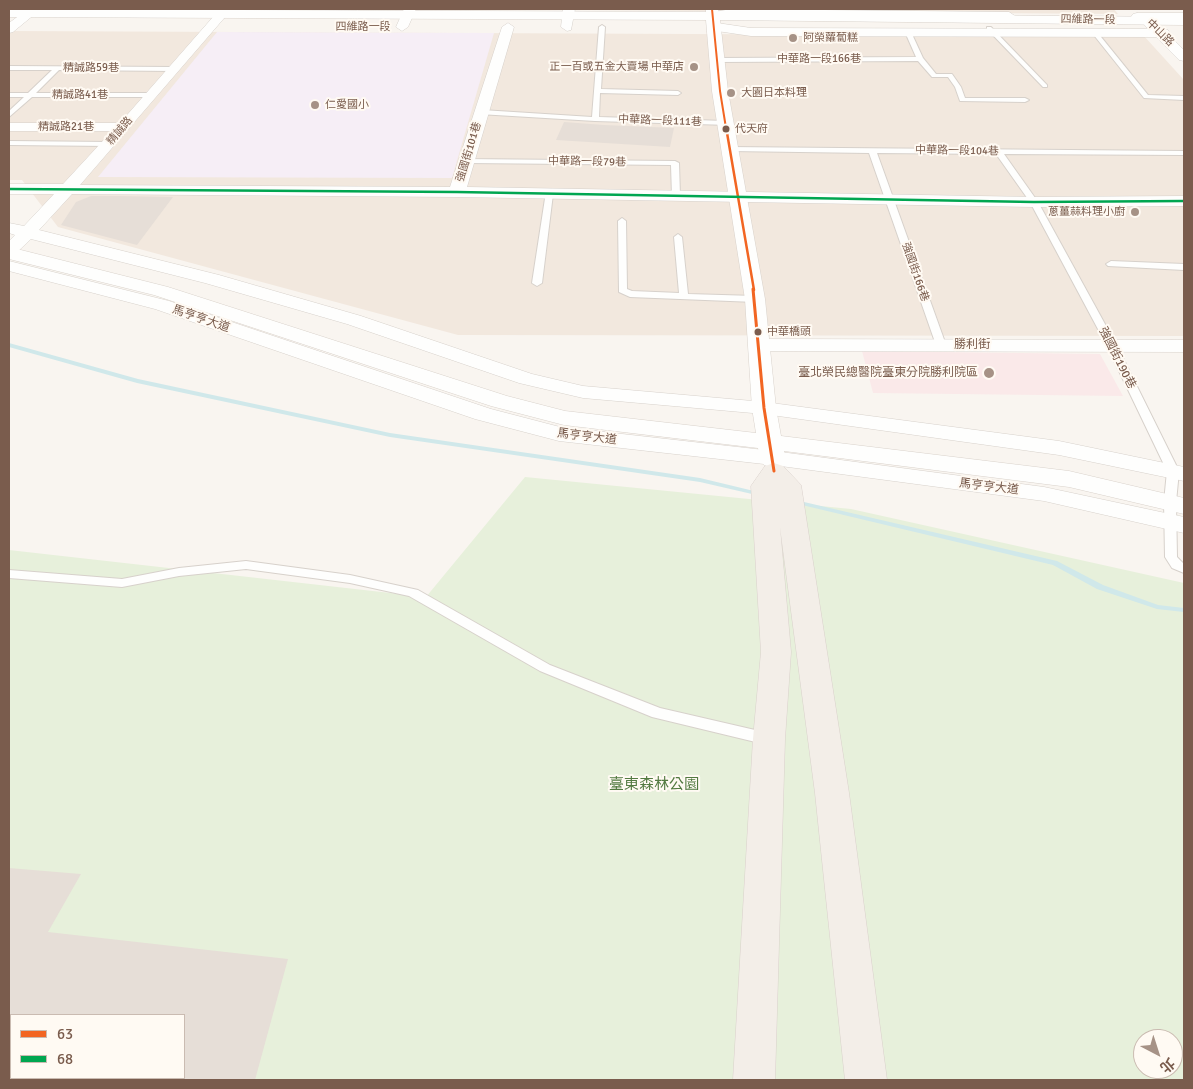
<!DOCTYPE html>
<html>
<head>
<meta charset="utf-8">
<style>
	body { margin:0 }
	#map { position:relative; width:1193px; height:1089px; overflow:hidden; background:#f9f5f0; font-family:Signika,"Noto Sans TC",sans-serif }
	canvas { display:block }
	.frame { position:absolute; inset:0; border:10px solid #7a5c4d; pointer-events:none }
	.legend { position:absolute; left:10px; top:1014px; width:175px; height:65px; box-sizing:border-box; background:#fffaf3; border:1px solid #cabbb1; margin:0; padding:6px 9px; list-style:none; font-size:15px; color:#7a5c4d }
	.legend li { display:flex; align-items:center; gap:10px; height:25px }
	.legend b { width:25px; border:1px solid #cabbb1 }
	.north { position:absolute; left:1133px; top:1029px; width:50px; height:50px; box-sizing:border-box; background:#fffaf3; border:1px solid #cabbb1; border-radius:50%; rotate:140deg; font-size:14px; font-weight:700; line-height:20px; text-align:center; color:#7a5c4d }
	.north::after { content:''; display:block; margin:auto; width:18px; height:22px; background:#a69286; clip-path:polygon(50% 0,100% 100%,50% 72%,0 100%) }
</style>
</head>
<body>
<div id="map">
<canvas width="1193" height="1089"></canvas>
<div class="frame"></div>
<ul class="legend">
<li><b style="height:6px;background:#f26522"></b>63</li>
<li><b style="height:6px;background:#00a651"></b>68</li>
</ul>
<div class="north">北</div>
</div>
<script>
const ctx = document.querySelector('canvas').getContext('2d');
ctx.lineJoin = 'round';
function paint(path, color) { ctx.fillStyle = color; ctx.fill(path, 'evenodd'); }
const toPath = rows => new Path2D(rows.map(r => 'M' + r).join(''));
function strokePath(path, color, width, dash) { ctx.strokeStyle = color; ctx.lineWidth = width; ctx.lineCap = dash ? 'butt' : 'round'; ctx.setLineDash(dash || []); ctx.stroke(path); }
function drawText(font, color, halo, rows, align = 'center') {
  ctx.font = font + ' Signika,"Noto Sans TC",sans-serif'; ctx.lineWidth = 4; ctx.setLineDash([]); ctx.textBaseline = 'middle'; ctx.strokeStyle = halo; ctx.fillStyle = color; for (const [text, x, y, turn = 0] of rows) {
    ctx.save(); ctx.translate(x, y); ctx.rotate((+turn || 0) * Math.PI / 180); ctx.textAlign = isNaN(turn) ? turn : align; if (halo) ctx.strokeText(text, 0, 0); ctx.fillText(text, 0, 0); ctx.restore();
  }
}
paint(toPath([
	[449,9,1114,9,1118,14],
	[9,31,1144,36,1184,80,1184,336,458,335,58,227,22,180,9,180]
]), '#f2e8de');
paint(toPath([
	[217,32,494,33,452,178,98,177]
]), '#f6eef6');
paint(toPath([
	[862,351,1100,354,1123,396,873,393]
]), '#fae9e9');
paint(toPath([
	[525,477,851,509,1184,583,1184,1080,9,1080,9,550,426,597],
	[11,1015,184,1015,184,1078,11,1078],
	[1143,1039,1173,1039,1173,1069,1143,1069]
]), '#e7f0db');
paint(toPath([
	[9,343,138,379,390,433,700,478,754,491,755,492,752,494,700,482,390,437,137,383,9,347,9,343],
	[804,502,1057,561,1103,585,1158,605,1184,608,1184,612,1157,609,1097,589,1053,565,802,505,801,504,804,502]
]), '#d0e8ea');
paint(toPath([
	[564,122,604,125,674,128,670,147,556,140],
	[91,196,119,196,173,197,137,245,61,225,76,202],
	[9,868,81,874,48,932,288,959,255,1080,184,1080,184,1015,9,1015]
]), '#e6ded7');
const lane = toPath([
	[602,25,605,27,601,89,678,91,681,93,678,95,600,93,599,117,726,121,729,121,729,125,595,121,479,114,478,112,482,110,592,117,599,27,602,25],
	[987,27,991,27,1047,85,1047,87,1043,87,987,29,987,27],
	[908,30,911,32,923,58,936,74,952,74,961,87,965,98,1025,98,1029,100,1025,102,960,101,955,87,948,77,932,77,918,61,718,62,715,60,718,58,916,57,905,32,908,30],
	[1093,32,1097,32,1148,95,1184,96,1184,100,1144,98,1093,34,1093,32],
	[9,66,174,67,177,69,174,71,59,70,36,93,150,93,153,95,150,97,32,97,9,117,9,111,24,97,9,97,9,93,28,93,52,70,9,70,9,66],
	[9,141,109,142,113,144,109,146,9,145,9,141],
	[727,147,1184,151,1184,155,1004,154,1038,202,1117,346,1179,471,1176,502,1177,557,1184,564,1184,573,1172,568,1165,557,1164,502,1167,471,1107,346,1030,202,996,154,877,153,946,345,941,348,936,345,869,153,730,151,727,151,727,147],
	[464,159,675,161,679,163,680,196,676,198,672,196,671,165,467,163,463,161,464,159],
	[546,192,553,194,542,283,537,286,532,283,546,192],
	[622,218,626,221,627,289,632,291,679,293,674,237,678,234,682,237,688,294,755,296,760,299,755,302,630,297,619,292,618,221,622,218],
	[1111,261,1184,264,1184,270,1108,266,1106,264,1111,261],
	[246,561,350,575,418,590,550,665,660,708,768,733,773,735,775,739,773,743,768,745,652,717,540,671,409,596,350,583,246,569,179,576,122,587,9,578,9,570,122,579,179,568,246,561]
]);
const street = toPath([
	[28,9,41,9,13,32,9,33,9,23,28,9],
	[220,9,232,9,80,185,450,187,502,27,508,23,514,27,467,187,1034,197,1184,196,1184,206,1034,207,457,197,72,194,39,230,219,275,361,316,532,374,583,386,764,402,1059,441,1184,467,1184,481,1059,455,764,414,583,398,519,383,347,324,205,283,31,239,15,254,9,255,9,241,15,235,9,233,9,223,24,226,54,194,9,194,9,184,63,184,112,131,9,131,9,123,120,123,220,9],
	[404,9,416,9,408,27,402,31,396,27,404,9],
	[563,9,575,9,571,30,567,31,561,27,563,9],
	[731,9,1009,12,1015,16,1009,20,731,17,713,20,707,16,709,13,731,9],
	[1137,13,1184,13,1184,21,1153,21,1163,29,1168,30,1170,33,1169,35,1184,50,1184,61,1179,60,1156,37,751,36,717,31,711,27,717,23,751,28,1148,29,1143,23,1145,21,1133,20,1131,17,1133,14,1137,13],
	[9,261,169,301,491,409,560,427,773,451,1044,487,1184,517,1184,533,1044,501,773,465,559,441,475,419,155,309,9,271,9,261],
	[759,339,1184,340,1184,352,759,351,752,349,749,345,752,341,759,339]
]);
const secondary = toPath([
	[9,9,706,12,706,9,718,9,719,13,1184,17,1184,25,720,20,728,91,765,299,776,408,781,436,1069,471,1184,498,1184,514,1069,487,784,451,786,460,782,465,773,468,764,465,760,460,758,448,564,425,491,406,154,295,9,259,9,247,168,287,507,396,565,411,756,433,752,408,745,299,712,91,706,20,9,17,9,9]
]);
const primary = toPath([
	[774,463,783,466,801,485,849,793,887,1080,845,1080,815,793,780,527,791,652,785,739,775,1080,733,1080,753,739,761,652,751,486,765,466,774,463]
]);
strokePath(lane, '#d7d1cb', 2);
strokePath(street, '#d7d1cb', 1);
strokePath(secondary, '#d9d2cb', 1);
strokePath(primary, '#dad1cc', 1);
paint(lane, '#fefefd');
paint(street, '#fefefd');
paint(secondary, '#fefefd');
paint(primary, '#f3eee8');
strokePath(toPath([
	[712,9,720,91,726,128]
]), '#f26522', 2);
strokePath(toPath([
	[726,127,754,290]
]), '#f26522', 2.5);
strokePath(toPath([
	[753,289,764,408,774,471]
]), '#f26522', 3);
strokePath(toPath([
	[9,189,457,192,1034,202,1184,201]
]), '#00a651', 2.5);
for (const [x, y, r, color] of [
	[793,38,5,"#a69286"],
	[694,67,5,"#a69286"],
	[731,93,5,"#a69286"],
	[315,105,5,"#a69286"],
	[726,129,4.5,"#7a5c4d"],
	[1135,212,5,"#a69286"],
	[758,332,4.5,"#7a5c4d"],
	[989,373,6,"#a69286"]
]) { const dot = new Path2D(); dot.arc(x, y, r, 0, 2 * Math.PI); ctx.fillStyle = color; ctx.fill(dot); strokePath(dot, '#fffaf3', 2); }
drawText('11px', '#7a5c4d', '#fffaf3', [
	["四維路一段",1088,20,1],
	["四維路一段",363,27],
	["中山路",1160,33,44],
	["中華路一段166巷",819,59],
	["精誠路59巷",91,68],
	["精誠路41巷",80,95],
	["中華路一段111巷",660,121,2],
	["精誠路21巷",66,127],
	["精誠路",120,131,-50],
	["中華路一段104巷",957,151,1],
	["強國街101巷",469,152,-73],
	["中華路一段79巷",587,162,1],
	["強國街166巷",915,272,71]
]);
drawText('11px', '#7a5c4d', '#fffaf3', [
	["阿榮蘿蔔糕",803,38],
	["正一百或五金大賣場 中華店",684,67,"right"],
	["大園日本料理",741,93],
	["仁愛國小",325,105],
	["蔥薑蒜料理小廚",1125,212,"right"]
], 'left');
drawText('11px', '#7a5c4d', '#fffaf3', [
	["代天府",735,129],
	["中華橋頭",767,332]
], 'left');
drawText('12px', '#7a5c4d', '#fffaf3', [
	["馬亨亨大道",201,319,19],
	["勝利街",972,345],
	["強國街190巷",1117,358,63],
	["馬亨亨大道",587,437,7],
	["馬亨亨大道",989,487,7]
]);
drawText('12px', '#7a5c4d', '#fffaf3', [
	["臺北榮民總醫院臺東分院勝利院區",978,373]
], 'right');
drawText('15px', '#537a41', '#fffaf3', [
	["臺東森林公園",654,785]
]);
</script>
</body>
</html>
